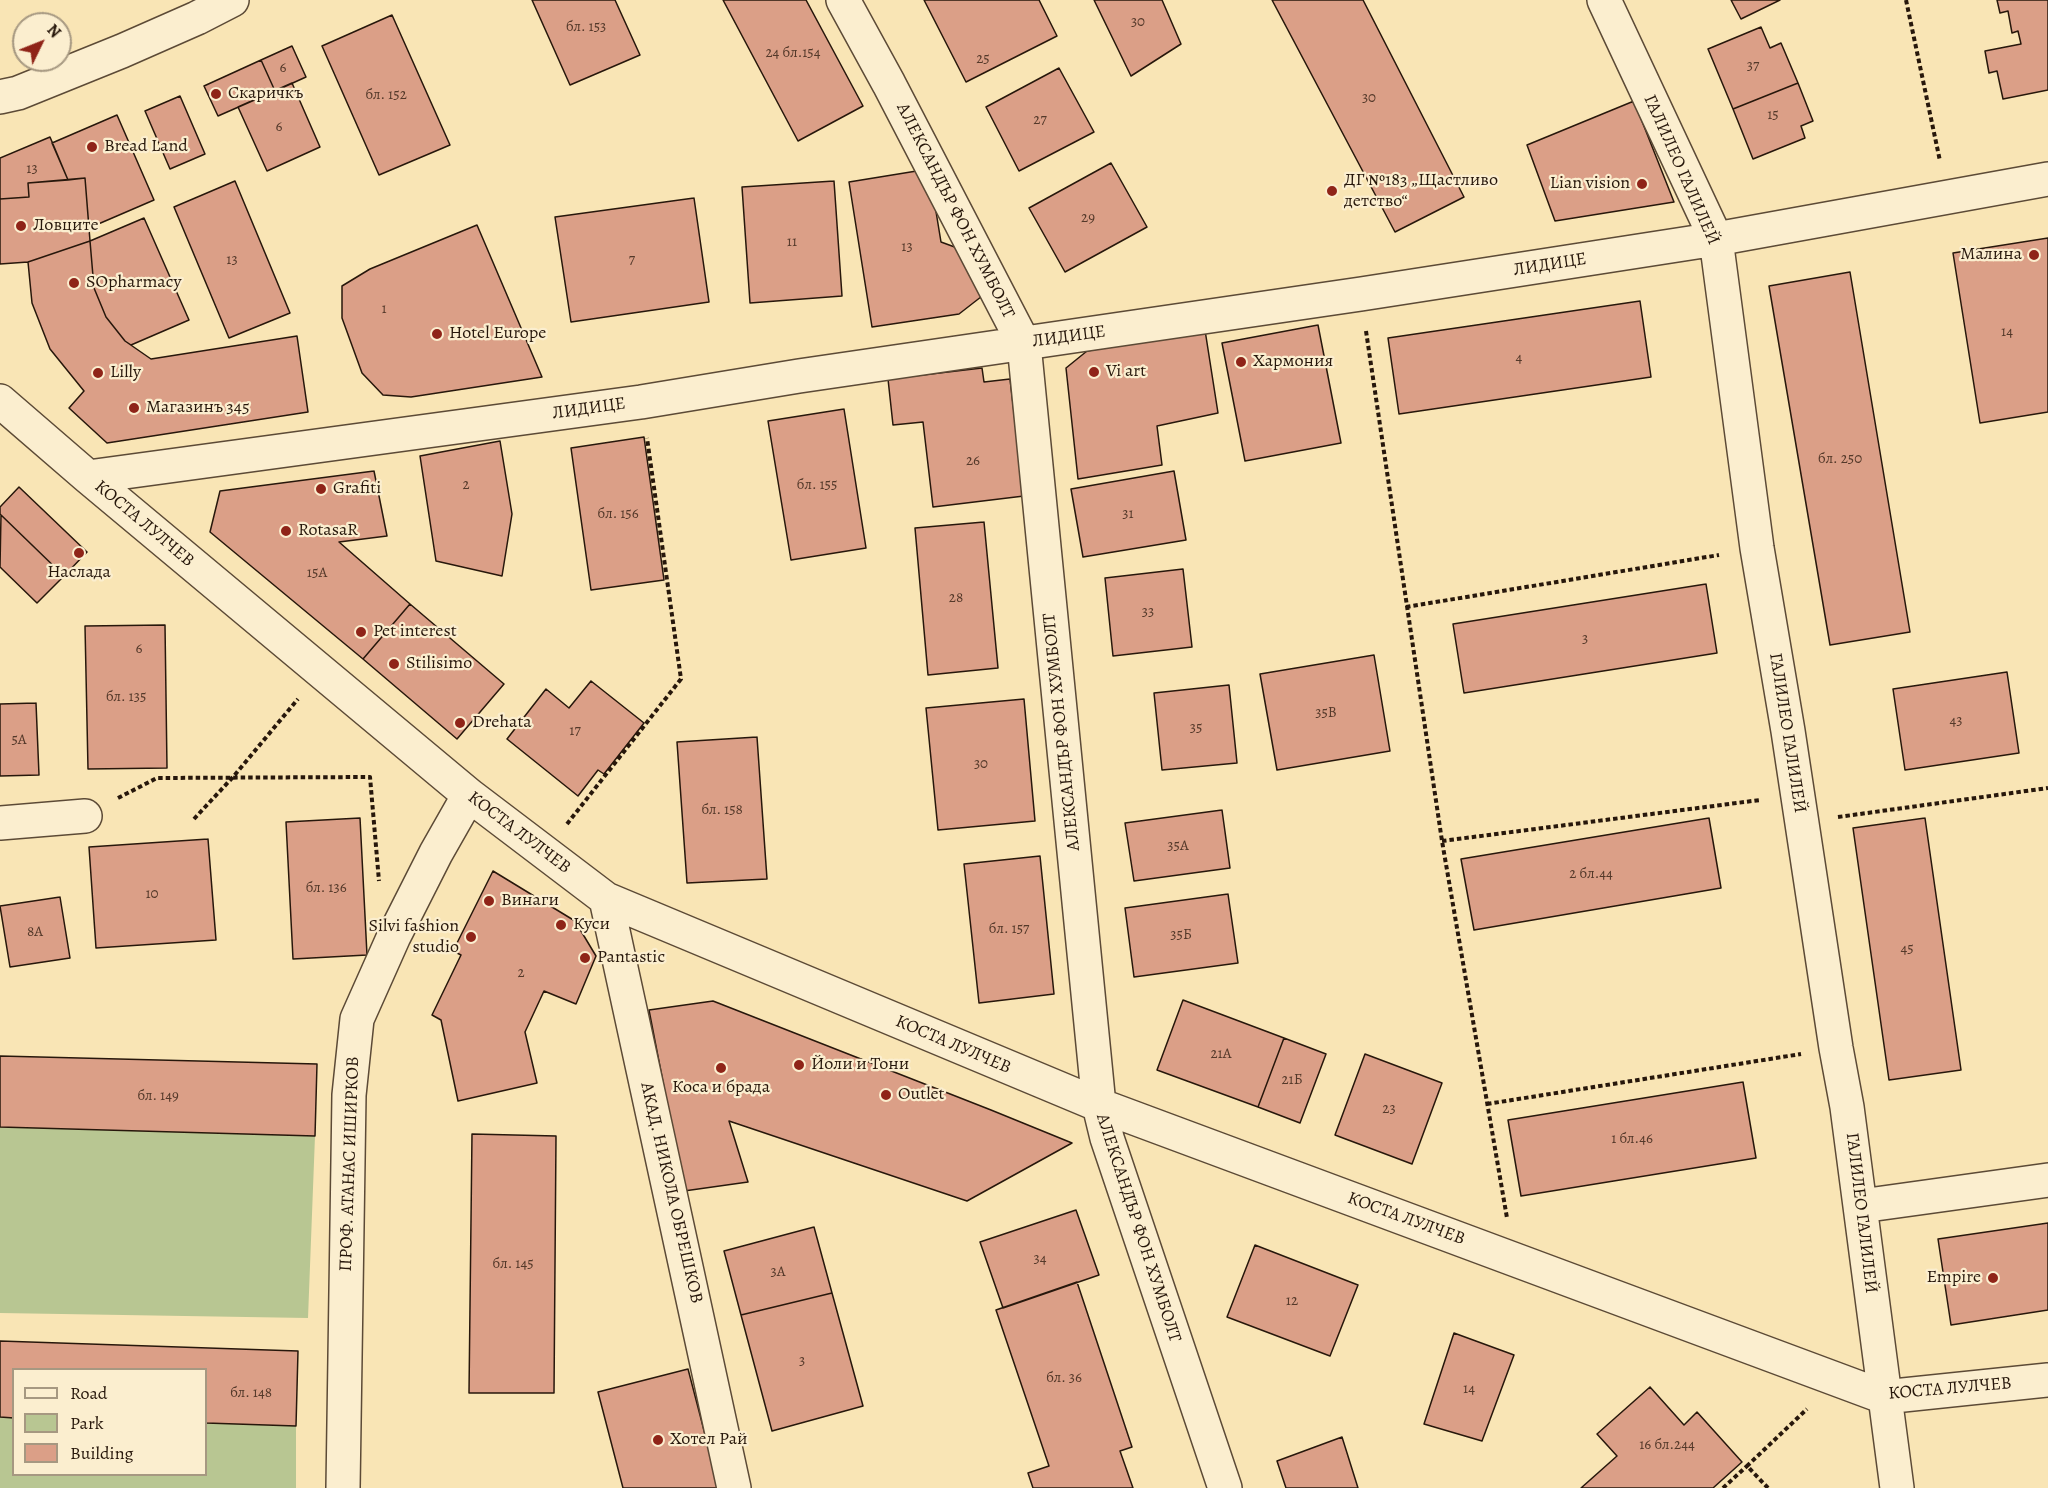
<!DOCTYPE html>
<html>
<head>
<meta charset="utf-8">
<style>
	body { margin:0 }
	#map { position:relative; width:2048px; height:1488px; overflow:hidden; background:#f9e5b5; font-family:Alegreya,serif }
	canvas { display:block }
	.legend { position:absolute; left:12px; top:1368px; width:195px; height:108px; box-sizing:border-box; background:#fbeecf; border:2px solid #a69881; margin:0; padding:8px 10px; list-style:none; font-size:18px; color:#27170b }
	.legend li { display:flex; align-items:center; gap:12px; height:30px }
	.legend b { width:30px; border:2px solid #a69881 }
	.north { position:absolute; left:12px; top:12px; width:60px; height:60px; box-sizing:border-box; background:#fbeecf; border:2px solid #a69881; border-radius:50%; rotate:47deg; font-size:16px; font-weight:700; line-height:24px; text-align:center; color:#27170b }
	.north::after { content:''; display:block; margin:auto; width:21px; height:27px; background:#8f2418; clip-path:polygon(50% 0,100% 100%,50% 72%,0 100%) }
</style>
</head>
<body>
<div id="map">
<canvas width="2048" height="1488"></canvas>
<ul class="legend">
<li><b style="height:8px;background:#fbeecf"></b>Road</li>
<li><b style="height:16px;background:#b8c692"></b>Park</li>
<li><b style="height:16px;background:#db9f87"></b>Building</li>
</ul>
<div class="north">N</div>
</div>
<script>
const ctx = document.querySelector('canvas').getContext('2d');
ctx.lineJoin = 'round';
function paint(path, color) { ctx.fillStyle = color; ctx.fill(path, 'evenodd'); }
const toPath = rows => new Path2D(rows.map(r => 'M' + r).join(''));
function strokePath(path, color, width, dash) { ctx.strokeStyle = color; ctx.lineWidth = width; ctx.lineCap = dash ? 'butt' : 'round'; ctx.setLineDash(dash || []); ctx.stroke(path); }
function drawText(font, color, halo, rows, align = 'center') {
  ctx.font = font + ' Alegreya,serif'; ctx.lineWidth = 4.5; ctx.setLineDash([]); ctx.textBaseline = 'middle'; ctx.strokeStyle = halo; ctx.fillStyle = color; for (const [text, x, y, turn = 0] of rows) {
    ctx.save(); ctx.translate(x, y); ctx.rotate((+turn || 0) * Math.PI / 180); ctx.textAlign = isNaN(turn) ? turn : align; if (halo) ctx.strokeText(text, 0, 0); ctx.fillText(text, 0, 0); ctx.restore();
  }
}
paint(toPath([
	[0,1127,315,1136,308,1318,0,1313],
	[0,1417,13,1418,14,1474,206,1474,206,1423,296,1426,296,1488,0,1488]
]), '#b8c692');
const building = toPath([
	[532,0,615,0,640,55,570,85,532,0],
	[723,0,806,0,863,106,798,141,723,0],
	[924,0,1039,0,1057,36,966,82,924,0],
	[1094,0,1162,0,1181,44,1131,76,1094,0],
	[1272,0,1363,0,1464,197,1395,232,1272,0],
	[1731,0,1780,0,1741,19,1731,0],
	[1997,0,2048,0,2048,90,2003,99,1997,71,1989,73,1985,51,2021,44,2018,31,2012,33,2008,11,2000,13,1997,0],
	[392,15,450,145,379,175,322,46,392,15],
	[1761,27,1770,48,1781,43,1798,83,1733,109,1708,49,1761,27],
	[292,46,306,77,275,91,261,60,292,46],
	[261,60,275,91,218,116,204,86,261,60],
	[1059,68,1094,132,1019,171,986,107,1059,68],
	[292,83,320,147,267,171,238,107,292,83],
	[1798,83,1813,121,1801,126,1805,138,1753,159,1733,109,1798,83],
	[180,96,205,154,170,169,145,111,180,96],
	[1634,101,1674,202,1555,221,1527,145,1634,101],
	[117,115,154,200,89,228,85,178,68,180,52,143,117,115],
	[50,137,68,180,28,183,29,197,0,199,0,158,50,137],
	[1111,163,1147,227,1065,272,1029,208,1111,163],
	[929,169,941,242,971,253,986,293,959,314,872,327,849,182,929,169],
	[85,178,90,241,28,262,0,264,0,199,29,197,28,183,85,178],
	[235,181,290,313,229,338,174,207,235,181],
	[834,181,842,296,750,303,742,187,834,181],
	[694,198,709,302,571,322,555,217,694,198],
	[144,218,189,320,131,345,125,341,106,317,94,288,90,241,144,218],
	[477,225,542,377,411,397,383,395,362,373,342,318,342,286,370,269,477,225],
	[2048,238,2048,412,1980,423,1953,253,2048,238],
	[90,241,94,288,106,317,125,341,151,359,297,336,308,412,107,443,69,408,84,391,50,349,32,303,28,262,90,241],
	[1850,272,1910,632,1830,645,1769,286,1850,272],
	[1640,301,1651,377,1399,414,1388,338,1640,301],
	[1318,325,1341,443,1245,461,1222,343,1318,325],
	[1205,330,1218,413,1157,426,1162,465,1078,479,1066,368,1087,351,1205,330],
	[982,368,984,382,1010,379,1024,496,933,507,923,422,893,425,888,379,982,368],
	[844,409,866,548,791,560,768,421,844,409],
	[644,437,664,580,591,590,571,448,644,437],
	[500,441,512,514,502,576,436,561,420,456,500,441],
	[374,471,387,536,339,542,410,604,363,659,210,532,220,491,374,471],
	[1174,471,1186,540,1083,557,1071,489,1174,471],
	[19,487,87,552,64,576,0,514,0,507,19,487],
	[1,515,64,576,37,603,0,567,1,515],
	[984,522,998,668,928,675,915,528,984,522],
	[1183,569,1192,647,1113,656,1105,578,1183,569],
	[1706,584,1717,653,1464,693,1453,624,1706,584],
	[410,604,504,684,457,739,363,659,410,604],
	[165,625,167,768,88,769,85,626,165,625],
	[1374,655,1390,751,1277,770,1260,674,1374,655],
	[2007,672,2019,753,1905,770,1893,689,2007,672],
	[591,681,644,723,604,774,598,770,578,796,507,739,546,689,569,708,591,681],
	[1229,685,1237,763,1162,770,1154,693,1229,685],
	[1024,699,1035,821,938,830,926,708,1024,699],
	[36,703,39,775,0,776,0,704,36,703],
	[757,737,767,879,687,883,677,742,757,737],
	[1222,810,1230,868,1134,881,1125,823,1222,810],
	[360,818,367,955,293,959,286,822,360,818],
	[1709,818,1721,888,1474,930,1461,859,1709,818],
	[1925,818,1961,1070,1889,1080,1853,828,1925,818],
	[208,839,216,940,96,948,89,847,208,839],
	[1040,856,1054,994,979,1003,964,864,1040,856],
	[493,871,575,921,596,956,576,1004,544,991,525,1032,537,1083,458,1101,441,1020,432,1015,461,955,453,951,493,871],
	[1228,894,1238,963,1134,977,1125,908,1228,894],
	[60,897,70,958,10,967,0,906,60,897],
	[1183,1000,1284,1038,1258,1107,1157,1070,1183,1000],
	[713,1001,991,1110,1072,1143,967,1201,729,1121,748,1182,684,1191,649,1010,713,1001],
	[1284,1038,1326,1054,1300,1123,1258,1107,1284,1038],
	[1365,1054,1442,1083,1412,1164,1335,1135,1365,1054],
	[0,1056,317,1064,315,1136,0,1127,0,1056],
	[1743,1082,1756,1158,1521,1196,1508,1120,1743,1082],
	[472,1134,556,1136,554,1393,469,1393,472,1134],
	[1076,1210,1099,1275,1003,1308,980,1242,1076,1210],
	[2048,1223,2048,1310,1951,1325,1938,1239,2048,1223],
	[814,1227,832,1293,741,1315,724,1251,814,1227],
	[1255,1245,1358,1285,1330,1356,1227,1317,1255,1245],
	[1077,1282,1132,1447,1120,1451,1133,1488,1033,1488,1028,1473,1049,1466,996,1310,1077,1282],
	[832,1293,863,1406,772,1431,741,1315,832,1293],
	[1454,1333,1514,1355,1482,1441,1424,1424,1454,1333],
	[0,1341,298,1351,296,1426,206,1423,206,1370,14,1370,14,1418,0,1417,0,1341],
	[688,1369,719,1488,623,1488,598,1392,688,1369],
	[1650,1387,1684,1425,1697,1412,1742,1462,1713,1488,1581,1488,1617,1456,1597,1434,1650,1387],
	[1342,1437,1358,1488,1286,1488,1277,1461,1342,1437]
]);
paint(building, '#db9f87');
strokePath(building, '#27170b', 1.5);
const minor = toPath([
	[843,0,889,84,1024,344,1099,1105,1107,1138,1225,1488],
	[1604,0,1716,239,1757,548,1788,731,1836,1048,1847,1107,1897,1488],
	[0,97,18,93,122,51,197,18,232,0],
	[0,401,88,477,469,795,606,899,1099,1105,1884,1397,2048,1380],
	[88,477,641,402,799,376,1361,294,1716,239,2048,179],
	[0,823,85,816],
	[606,899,734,1488],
	[1861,1206,2048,1180],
	[343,1488,349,1095,357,1019,394,936,436,853,469,795]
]);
strokePath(minor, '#5c4a36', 36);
strokePath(toPath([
	[1906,0,1940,161],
	[1366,331,1442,841,1507,1218],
	[1406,607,1719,555],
	[118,798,157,778,370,777,379,881],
	[1838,817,2048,788],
	[194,819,233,777,298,699],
	[567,824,681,679,647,438],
	[1442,841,1760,800],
	[1487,1104,1801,1054],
	[1723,1488,1747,1466],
	[1768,1488,1747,1466,1807,1409]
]), '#27170b', 4, [4.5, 3]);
strokePath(minor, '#fbeecf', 33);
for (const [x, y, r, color] of [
	[216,94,6,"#8f2418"],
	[92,147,6,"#8f2418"],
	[1642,184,6,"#8f2418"],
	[1332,191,6,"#8f2418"],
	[21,226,6,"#8f2418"],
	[2034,255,6,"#8f2418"],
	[74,283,6,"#8f2418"],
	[437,334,6,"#8f2418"],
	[1241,362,6,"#8f2418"],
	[1094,372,6,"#8f2418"],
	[98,373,6,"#8f2418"],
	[134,408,6,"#8f2418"],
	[321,489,6,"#8f2418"],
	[286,531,6,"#8f2418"],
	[79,553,6,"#8f2418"],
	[361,632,6,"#8f2418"],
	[394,664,6,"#8f2418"],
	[460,723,6,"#8f2418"],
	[489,901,6,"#8f2418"],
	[561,925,6,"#8f2418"],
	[471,937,6,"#8f2418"],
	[585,958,6,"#8f2418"],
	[799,1065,6,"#8f2418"],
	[721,1068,6,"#8f2418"],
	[886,1095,6,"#8f2418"],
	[1993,1278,6,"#8f2418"],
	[658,1440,6,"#8f2418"]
]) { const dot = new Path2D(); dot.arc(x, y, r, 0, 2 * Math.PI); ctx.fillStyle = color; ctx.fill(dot); strokePath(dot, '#fbeecf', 2); }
drawText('15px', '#54392a', null, [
	["30",1138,22],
	["бл. 153",586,27],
	["24 бл.154",793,53],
	["25",983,59],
	["37",1753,66],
	["6",283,68],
	["бл. 152",386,95],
	["30",1369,98],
	["15",1773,115],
	["27",1040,120],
	["6",279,127],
	["13",32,169],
	["29",1088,218],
	["11",792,242],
	["13",907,247],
	["13",232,260],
	["7",632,260],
	["1",384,309],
	["14",2007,332],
	["4",1519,358],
	["бл. 250",1840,459],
	["26",973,461],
	["2",466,485],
	["бл. 155",817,485],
	["бл. 156",618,514],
	["31",1128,514],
	["15А",317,573],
	["28",956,598],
	["33",1148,612],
	["3",1585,639],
	["6",139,649],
	["бл. 135",126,697],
	["35В",1326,713],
	["43",1956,721],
	["35",1196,728],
	["17",575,731],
	["5А",19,740],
	["30",981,764],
	["бл. 158",722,810],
	["35А",1178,846],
	["2 бл.44",1591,874],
	["бл. 136",326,888],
	["10",152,894],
	["бл. 157",1009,929],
	["8А",35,932],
	["35Б",1181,935],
	["45",1907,949],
	["2",521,973],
	["21А",1221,1054],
	["21Б",1292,1080],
	["бл. 149",158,1096],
	["23",1389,1109],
	["1 бл.46",1632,1139],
	["34",1040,1259],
	["бл. 145",513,1264],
	["3А",778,1272],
	["12",1292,1301],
	["3",802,1361],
	["бл. 36",1064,1378],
	["14",1469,1389],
	["бл. 148",251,1393],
	["16 бл.244",1667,1445]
]);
drawText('18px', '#27170b', '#fbeecf', [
	["Скаричкъ",228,94],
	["Bread Land",104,147],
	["ДГ №183 „Щастливо",1344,181],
	["детство“",1344,202],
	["Lian vision",1630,184,"right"],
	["Ловците",33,226],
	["Малина",2022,255,"right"],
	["SOpharmacy",86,283],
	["Hotel Europe",449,334],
	["Хармония",1253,362],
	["Vi art",1106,372],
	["Lilly",110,373],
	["Магазинъ 345",146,408],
	["Grafiti",333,489],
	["RotasaR",298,531],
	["Наслада",79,573,"center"],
	["Pet interest",373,632],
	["Stilisimo",406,664],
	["Drehata",472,723],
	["Винаги",501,901],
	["Куси",573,925],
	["Silvi fashion",459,927,"right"],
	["studio",459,948,"right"],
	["Pantastic",597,958],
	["Йоли и Тони",811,1065],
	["Коса и брада",721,1088,"center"],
	["Outlet",898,1095],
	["Empire",1981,1278,"right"],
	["Хотел Рай",670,1440]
], 'left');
drawText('18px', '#27170b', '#fbeecf', [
	["ГАЛИЛЕО ГАЛИЛЕЙ",1681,170,66],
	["АЛЕКСАНДЪР ФОН ХУМБОЛТ",955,211,63],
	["ЛИДИЦЕ",1550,265,-9],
	["ЛИДИЦЕ",1069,337,-8],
	["ЛИДИЦЕ",589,409,-8],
	["КОСТА ЛУЛЧЕВ",144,524,40],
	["АЛЕКСАНДЪР ФОН ХУМБОЛТ",1062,732,-96],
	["ГАЛИЛЕО ГАЛИЛЕЙ",1787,733,81],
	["КОСТА ЛУЛЧЕВ",519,833,37],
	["КОСТА ЛУЛЧЕВ",953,1045,23],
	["ПРОФ. АТАНАС ИШИРКОВ",350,1164,-88],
	["АКАД. НИКОЛА ОБРЕШКОВ",671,1193,77],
	["ГАЛИЛЕО ГАЛИЛЕЙ",1861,1213,83],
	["КОСТА ЛУЛЧЕВ",1406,1219,20],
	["АЛЕКСАНДЪР ФОН ХУМБОЛТ",1138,1228,72],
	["КОСТА ЛУЛЧЕВ",1950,1389,-5]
]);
</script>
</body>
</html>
